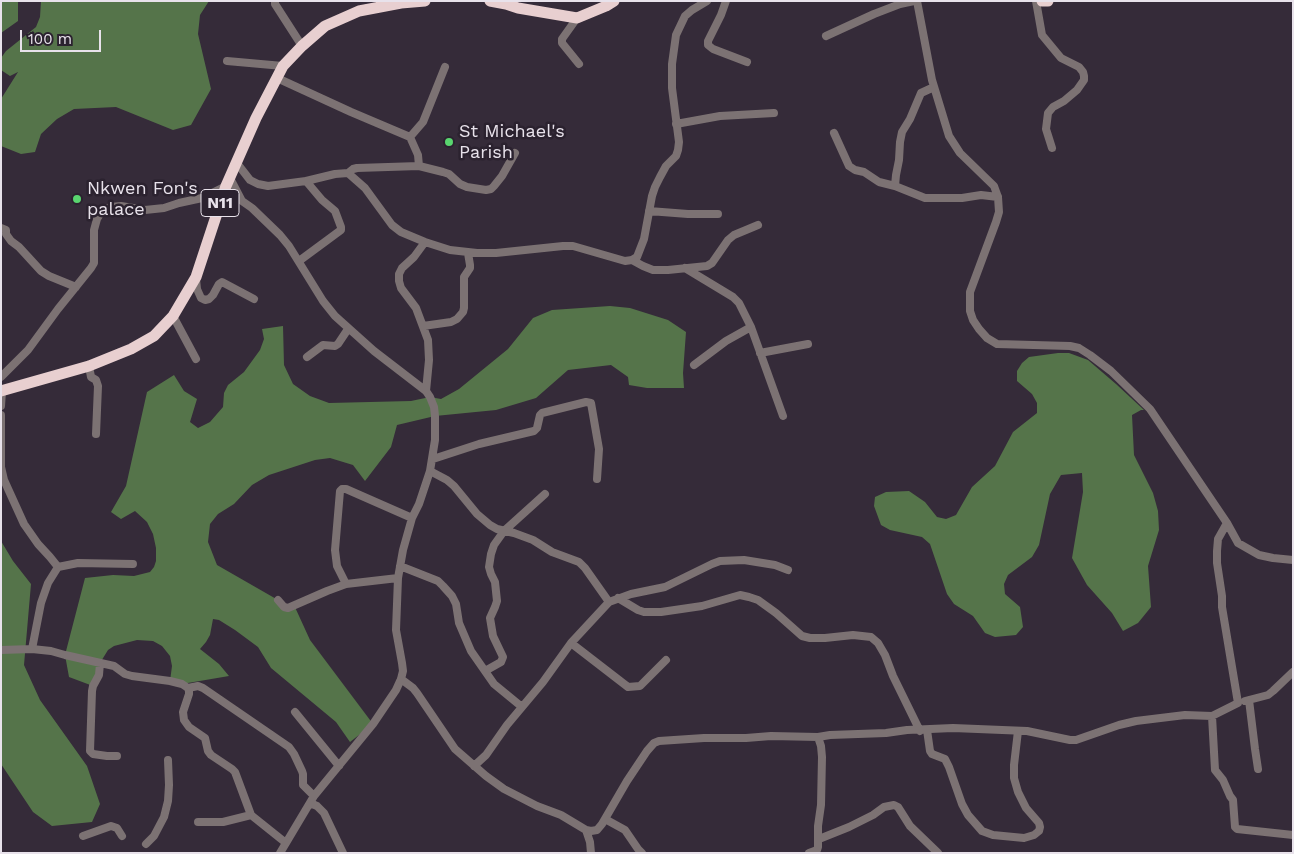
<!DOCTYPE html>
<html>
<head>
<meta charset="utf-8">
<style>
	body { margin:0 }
	#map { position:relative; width:1294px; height:854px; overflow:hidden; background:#352b39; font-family:"Work Sans",sans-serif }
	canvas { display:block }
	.frame { position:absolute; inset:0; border:2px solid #e8e2eb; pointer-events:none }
	.scale { position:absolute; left:20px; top:30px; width:81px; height:22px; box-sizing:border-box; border:2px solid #e8e2eb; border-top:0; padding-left:6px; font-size:15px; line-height:18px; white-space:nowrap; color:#e8e2eb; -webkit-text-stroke:4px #2b222f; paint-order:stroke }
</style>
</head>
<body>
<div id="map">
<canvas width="1294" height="854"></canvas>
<div class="frame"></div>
<div class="scale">100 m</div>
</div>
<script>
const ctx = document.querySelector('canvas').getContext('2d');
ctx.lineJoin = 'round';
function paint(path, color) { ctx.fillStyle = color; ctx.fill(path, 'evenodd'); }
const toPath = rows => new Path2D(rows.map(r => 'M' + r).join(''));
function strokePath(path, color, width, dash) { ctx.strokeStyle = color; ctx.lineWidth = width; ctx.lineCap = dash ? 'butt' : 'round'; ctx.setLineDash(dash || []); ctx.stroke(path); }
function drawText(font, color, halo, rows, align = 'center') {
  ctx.font = font + ' "Work Sans",sans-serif'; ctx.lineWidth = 5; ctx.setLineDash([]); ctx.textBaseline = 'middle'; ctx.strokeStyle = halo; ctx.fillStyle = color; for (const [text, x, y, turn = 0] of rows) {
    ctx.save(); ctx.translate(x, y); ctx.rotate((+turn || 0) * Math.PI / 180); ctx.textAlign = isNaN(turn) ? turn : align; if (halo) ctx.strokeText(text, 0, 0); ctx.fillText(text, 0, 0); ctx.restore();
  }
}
paint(toPath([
	[1,1,18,1,18,21,1,33],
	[41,1,209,1,200,15,198,34,211,89,191,125,173,130,116,107,74,109,57,119,41,134,35,152,21,154,1,146,1,99,18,72,10,76,1,70,1,58,6,51,36,27,40,17],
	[610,306,630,308,668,320,686,332,683,373,684,388,647,388,629,385,628,377,611,365,568,370,536,398,496,410,435,416,397,425,391,447,365,481,353,465,330,458,315,460,269,475,252,485,234,504,218,514,210,524,208,542,217,565,278,600,284,607,294,605,310,640,373,724,350,742,336,722,271,668,258,647,235,630,219,620,213,619,210,635,206,642,200,649,219,664,229,676,182,684,170,681,172,666,170,656,162,646,153,641,137,640,114,646,108,650,100,663,93,686,69,677,65,655,85,578,113,575,134,576,150,572,154,567,156,561,156,548,153,534,147,522,135,511,121,519,111,512,126,486,147,392,174,375,184,391,197,399,190,422,198,428,210,422,223,407,224,393,228,385,244,372,260,350,264,339,262,329,283,326,284,365,293,384,310,396,329,403,411,401,430,397,441,399,459,389,508,349,533,318,552,310],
	[1058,353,1069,353,1088,360,1116,384,1144,410,1141,410,1132,415,1134,455,1153,493,1158,511,1159,530,1148,566,1151,607,1138,623,1123,631,1112,613,1087,585,1072,558,1083,492,1082,473,1061,475,1050,494,1039,545,1032,557,1008,575,1004,584,1005,594,1020,607,1023,627,1016,635,995,637,985,633,973,616,954,604,947,594,930,544,922,537,890,530,881,525,874,506,875,497,886,492,909,491,925,502,937,517,946,519,956,515,972,487,995,466,1013,432,1037,413,1037,403,1032,394,1017,381,1017,371,1022,363,1029,357],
	[1,541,13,561,31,584,24,665,40,700,87,766,100,804,92,822,52,826,33,812,1,764]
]), '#55744a');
strokePath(toPath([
	[275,1,275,4,302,46],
	[726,1,721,15,708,41,708,45,713,49,747,62],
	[917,1,932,80,949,136,960,153,994,186,998,197,999,212,996,222,970,292,970,311,973,320,979,329,987,338,997,344,1070,346,1079,348,1090,355,1111,371,1150,409,1227,523,1238,543,1259,555,1273,558,1293,560],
	[1036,1,1042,35,1061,58,1079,67,1083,72,1084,76,1084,80,1077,90,1064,101,1053,107,1048,113,1046,129,1052,148],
	[577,18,562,39,562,43,579,64],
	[826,36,874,14,900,4,914,1],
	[227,61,283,66],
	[277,78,351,112,410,137,423,122,445,67],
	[676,124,720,116,774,113],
	[834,133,849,166,855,170,864,172,879,182,895,186,925,198,962,198,981,195,998,197],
	[410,137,418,155,419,166],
	[236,162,250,180,258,184,268,186,306,181,335,174,348,173,365,188,392,225,401,232,425,242,450,250,477,253,496,253,563,246,573,246,625,261,632,260,637,257,644,239,652,196,655,187,660,177,666,166,676,156,678,150,679,142,672,88,672,64,676,35,685,16,692,10,707,1],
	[348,173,353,169,357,168,419,166,443,172,449,174,460,184,467,187,486,190,491,189,494,186,502,176,515,153],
	[230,178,242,201,252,208,280,235,289,246,323,301,335,316,374,351,426,391,430,397,434,407,435,416,435,440,430,471,419,504,412,518,403,550,398,578,396,630,402,663,403,671,401,679,396,690,373,724,314,796,280,853],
	[895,186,896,175,899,160,900,142,902,132,910,119,921,93,934,87],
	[649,211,688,214,718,214],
	[1,228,6,230,6,234,11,241,19,247,41,271,49,276,76,287],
	[425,242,414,257,402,268,399,274,399,281,401,288,416,308,428,340,429,360,426,391],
	[632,260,643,266,653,270,668,270,707,266,712,263,728,240,734,235,758,225],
	[299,261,341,230,341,227,335,211,322,200,306,181],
	[685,268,733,297,739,303,751,327,783,416],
	[196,279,197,289,201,298,205,300,209,299,213,295,219,284,222,282,254,299],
	[173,316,196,359],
	[423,326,451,322,457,319,463,312,464,308,464,277,470,268,470,265,468,253],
	[760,353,808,344],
	[307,357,323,345,335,346,338,344,348,329],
	[694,365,726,341,751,327],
	[89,366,91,377,96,380,98,386,96,434],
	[1,377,28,350,58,309,91,268,94,263,94,230,97,219,102,211,110,207,121,206,145,210,164,208,179,203,202,198,226,186],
	[1,406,2,391],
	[1,415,1,467,4,480,24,524,38,544,50,557,58,567],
	[433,459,479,444,534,431,537,428,540,415,542,413,586,402,591,403,599,449,597,479],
	[430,471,447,480,454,486,477,514,490,525,497,529,514,533,533,540,552,552,579,562,585,568,609,602],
	[400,566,438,581,443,586,452,596,456,604,459,623,471,651,494,684,522,707],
	[346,584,337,566,335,550,340,491,342,489,346,489,412,518],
	[618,598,638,610,644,612,661,612,702,606,740,595,749,597,758,600,776,613,802,636,810,638,825,638,853,635,871,637,878,643,885,655,893,676,920,731],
	[278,600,284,607,288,608,327,591,346,584,398,578],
	[571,643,628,687,640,686,666,660],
	[32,649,41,603,48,583,58,567,78,563,133,564],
	[1,650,32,649,51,651,65,655,114,666,125,674,132,676,170,681,182,684,188,688,189,691,189,694,183,712,184,720,189,727,205,738,208,751,211,755,232,769,235,772,251,815,286,843],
	[100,663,99,675,93,686,92,691,90,751,93,754,107,756,117,756],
	[485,671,501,662,503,657,493,636,490,618,495,607,497,601,495,582,491,574,489,567,491,554,494,545,504,531,545,494],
	[401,679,413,688,417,693,455,749,486,776,504,789,537,806,561,815,586,830,591,831,597,830,602,824,627,781,647,751,654,743,659,741,704,738,746,738,771,736,818,737,830,735,886,733,907,730,953,728,1027,731,1070,740,1076,740,1119,725,1136,721,1185,715,1212,716,1238,703,1222,607,1222,596,1217,563,1217,551,1218,539,1227,523],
	[188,688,198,686,203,688,289,747,294,754,302,771,303,774,303,785,314,796],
	[1249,700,1255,749,1258,769],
	[1245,701,1268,695,1273,691,1293,672],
	[295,712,339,766],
	[1212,716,1215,770,1223,780,1230,796,1233,800,1235,827,1237,829,1293,835],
	[927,730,930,751,932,754,945,759,949,767,962,804,968,815,982,831,993,835,1024,838,1034,835,1039,831,1040,827,1039,823,1026,808,1018,792,1014,778,1014,765,1018,731],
	[474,766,486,755,507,725,543,682,571,643,609,602,631,594,665,587,712,564,720,561,744,560,775,565,788,570],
	[310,803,317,806,324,813,343,853],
	[605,819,625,830,638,849,642,853],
	[198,822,223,822,251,815],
	[586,830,590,842,591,853],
	[83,836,111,826,117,828,122,836],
	[819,839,849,827,873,815,884,807,894,805,898,807,910,826,938,853],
	[146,844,154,836,164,817,168,801,169,785,168,760],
	[809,853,817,850,818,847,818,826,821,805,822,757,821,746,818,737]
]), '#7c7273', 8);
strokePath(toPath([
	[490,1,506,4,518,8,577,18,606,6,614,1],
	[1042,1,1048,1],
	[1,391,89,366,131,349,154,336,173,316,196,277,226,186,256,118,283,66,302,46,325,26,359,11,401,3,425,1]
]), '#e8cfd0', 11);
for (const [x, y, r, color] of [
	[449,142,5,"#59d56f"],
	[77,199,5,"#59d56f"]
]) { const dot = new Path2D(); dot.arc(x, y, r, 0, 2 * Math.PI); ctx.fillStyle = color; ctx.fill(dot); strokePath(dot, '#2b222f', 2); }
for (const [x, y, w] of [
	[220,203,38]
]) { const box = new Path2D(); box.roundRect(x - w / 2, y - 13.5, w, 27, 4); ctx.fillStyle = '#2b222f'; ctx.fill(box); strokePath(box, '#e8e2eb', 1); }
drawText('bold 16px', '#e8e2eb', null, [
	["N11",220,203]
]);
drawText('18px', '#e8e2eb', '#2b222f', [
	["St Michael's",459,132],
	["Parish",459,153],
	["Nkwen Fon's",87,189],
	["palace",87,210]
], 'left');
</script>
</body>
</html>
